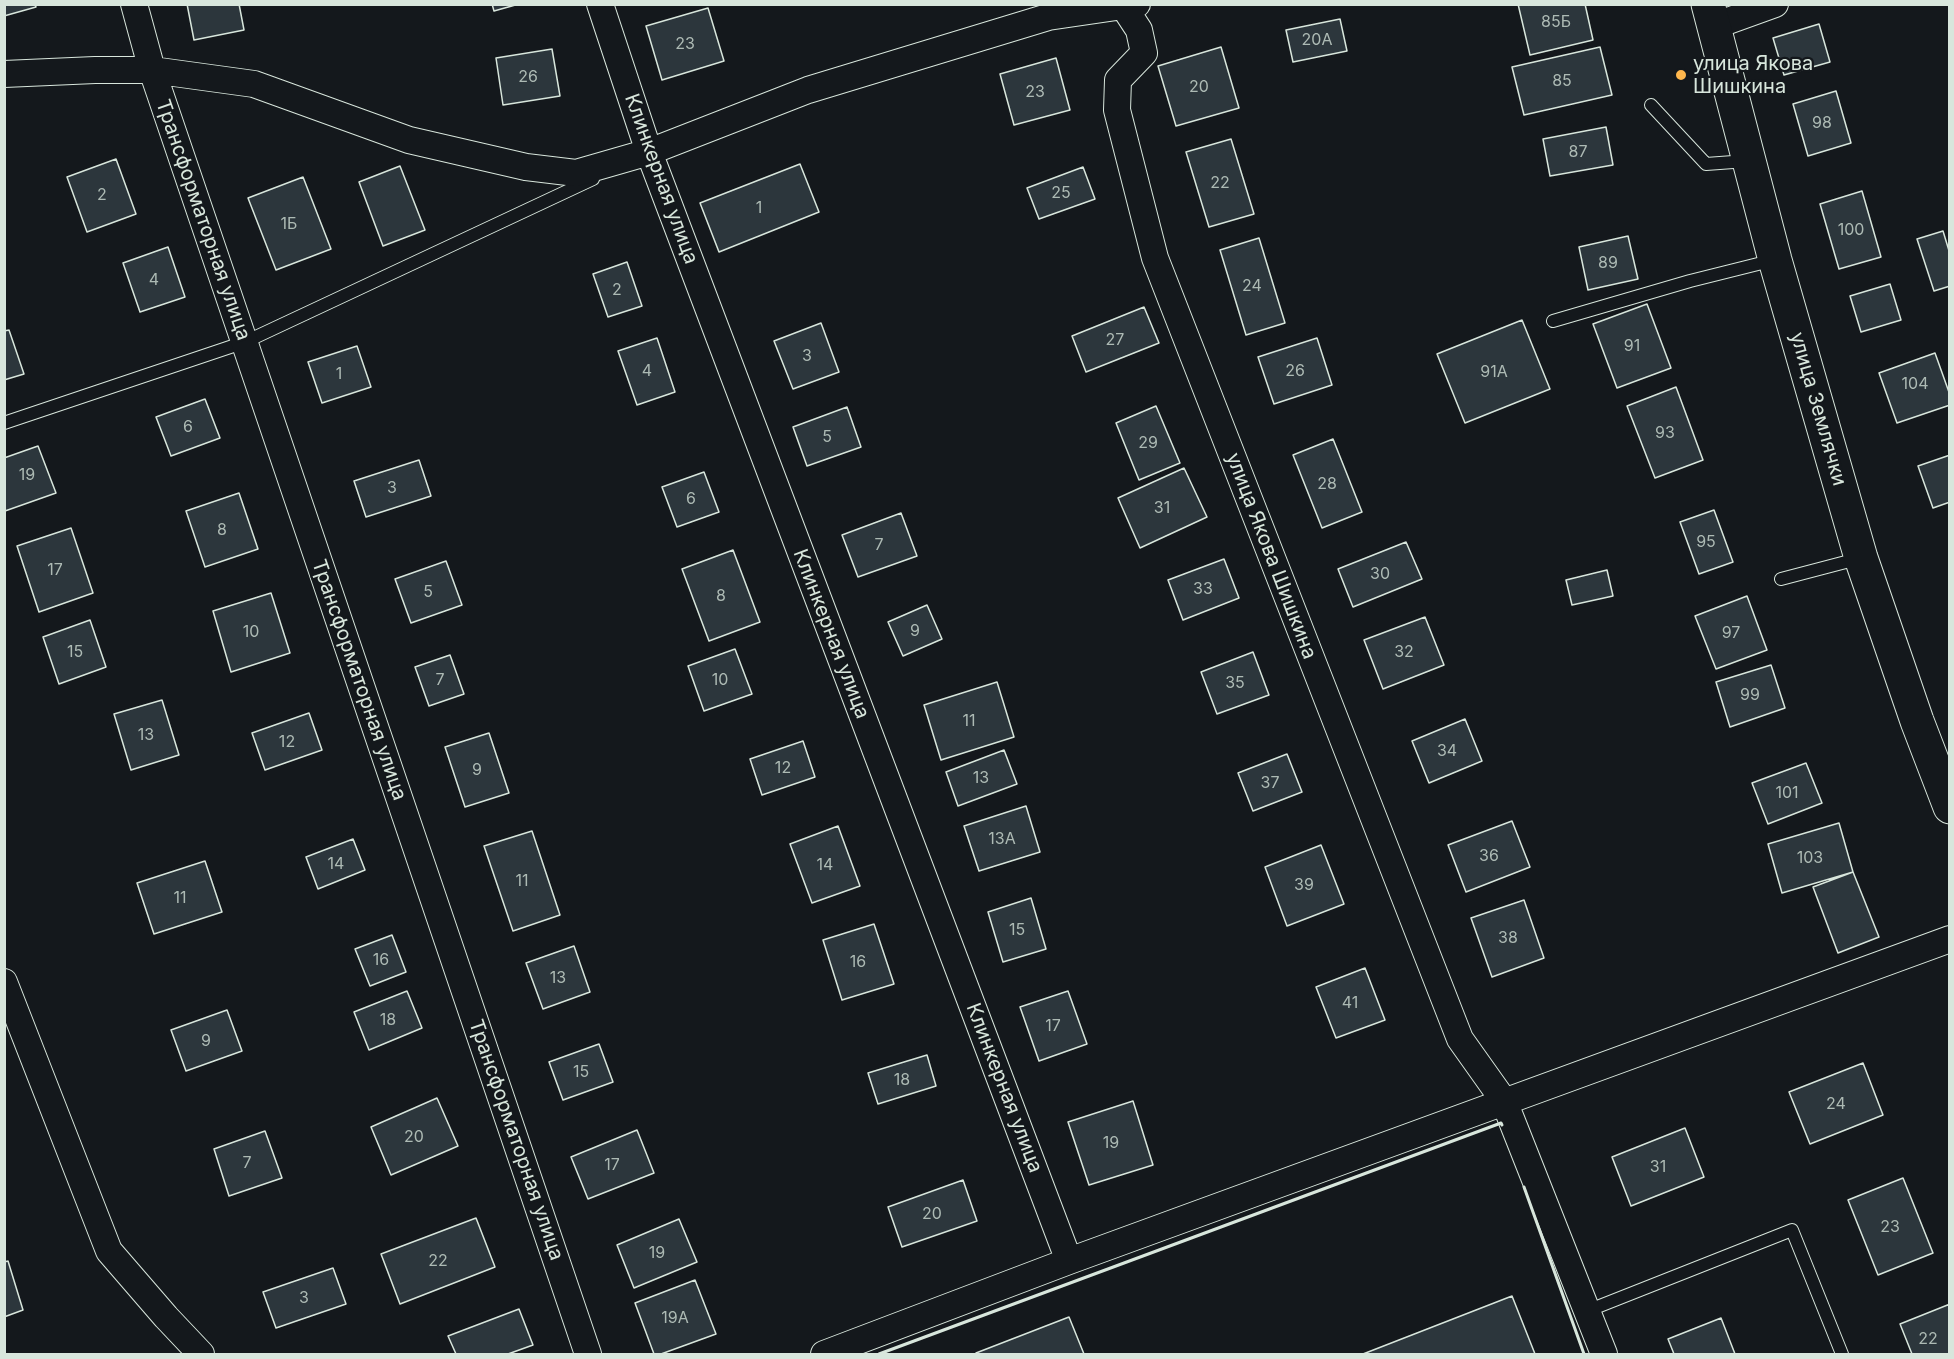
<!DOCTYPE html>
<html>
<head>
<meta charset="utf-8">
<style>
	body { margin:0 }
	#map { position:relative; width:1954px; height:1359px; overflow:hidden; background:#14181c; font-family:Inter,sans-serif }
	canvas { display:block }
	.frame { position:absolute; inset:0; border:6px solid #d8e6dc; pointer-events:none }
</style>
</head>
<body>
<div id="map">
<canvas width="1954" height="1359"></canvas>
<div class="frame"></div>
</div>
<script>
const ctx = document.querySelector('canvas').getContext('2d');
ctx.lineJoin = 'round';
function paint(path, color) { ctx.fillStyle = color; ctx.fill(path, 'evenodd'); }
const toPath = rows => new Path2D(rows.map(r => 'M' + r).join(''));
function strokePath(path, color, width, dash) { ctx.strokeStyle = color; ctx.lineWidth = width; ctx.lineCap = dash ? 'butt' : 'round'; ctx.setLineDash(dash || []); ctx.stroke(path); }
function drawText(font, color, halo, rows, align = 'center') {
  ctx.font = font + ' Inter,sans-serif'; ctx.lineWidth = 4.5; ctx.setLineDash([]); ctx.textBaseline = 'middle'; ctx.strokeStyle = halo; ctx.fillStyle = color; for (const [text, x, y, turn = 0] of rows) {
    ctx.save(); ctx.translate(x, y); ctx.rotate((+turn || 0) * Math.PI / 180); ctx.textAlign = isNaN(turn) ? turn : align; if (halo) ctx.strokeText(text, 0, 0); ctx.fillText(text, 0, 0); ctx.restore();
  }
}
const building = toPath([
	[4,4,35,4,36,7,4,16,4,4],
	[187,4,239,4,244,30,194,40,187,4],
	[492,4,519,4,494,11,492,4],
	[1518,4,1585,4,1593,40,1530,55,1518,4],
	[708,8,724,61,662,80,646,26,708,8],
	[1340,19,1347,51,1293,62,1286,30,1340,19],
	[1819,24,1830,62,1784,75,1773,38,1819,24],
	[1221,47,1239,108,1176,126,1158,66,1221,47],
	[1600,47,1612,95,1524,115,1512,67,1600,47],
	[552,49,560,96,503,105,496,58,552,49],
	[1056,58,1070,110,1014,125,1000,74,1056,58],
	[1836,91,1851,143,1808,156,1793,104,1836,91],
	[1606,127,1613,165,1550,176,1543,139,1606,127],
	[1231,139,1254,214,1209,227,1186,152,1231,139],
	[116,159,136,214,87,232,67,177,116,159],
	[800,164,819,212,719,252,700,203,800,164],
	[400,166,425,230,383,246,359,182,400,166],
	[1083,167,1095,199,1039,219,1027,188,1083,167],
	[303,177,331,249,276,270,248,198,303,177],
	[1862,191,1881,257,1839,269,1820,204,1862,191],
	[1943,231,1950,254,1950,286,1934,291,1917,239,1943,231],
	[1628,236,1638,279,1588,290,1579,247,1628,236],
	[1259,238,1285,323,1246,335,1220,250,1259,238],
	[168,247,185,297,140,312,123,263,168,247],
	[627,262,642,306,608,317,593,274,627,262],
	[1890,284,1901,320,1861,332,1850,296,1890,284],
	[1647,304,1671,368,1617,388,1593,324,1647,304],
	[1144,307,1159,343,1086,372,1072,336,1144,307],
	[1522,320,1550,389,1465,423,1437,354,1522,320],
	[821,323,839,372,793,389,774,341,821,323],
	[9,330,24,374,4,380,4,331,9,330],
	[657,338,675,392,637,405,618,351,657,338],
	[1317,338,1332,385,1274,404,1258,357,1317,338],
	[357,346,371,387,322,403,308,362,357,346],
	[1935,353,1950,395,1950,405,1897,423,1879,373,1935,353],
	[1676,387,1703,460,1655,478,1627,406,1676,387],
	[205,399,220,438,171,456,156,417,205,399],
	[1156,406,1180,463,1139,480,1116,423,1156,406],
	[847,407,861,447,807,466,793,427,847,407],
	[1333,439,1362,512,1322,528,1293,455,1333,439],
	[38,446,56,493,5,511,4,458,38,446],
	[1950,455,1950,502,1933,508,1918,466,1950,455],
	[419,460,431,496,366,517,354,481,419,460],
	[1184,468,1207,517,1140,548,1118,498,1184,468],
	[704,472,719,512,677,527,662,487,704,472],
	[239,493,258,549,205,567,186,511,239,493],
	[1714,510,1733,562,1699,574,1680,522,1714,510],
	[901,513,917,556,858,577,842,535,901,513],
	[71,528,93,593,39,612,17,546,71,528],
	[1406,542,1422,579,1353,607,1338,569,1406,542],
	[733,550,760,622,709,641,682,569,733,550],
	[1224,559,1239,598,1183,620,1168,580,1224,559],
	[446,561,462,605,411,623,395,579,446,561],
	[1607,570,1613,596,1572,605,1566,580,1607,570],
	[271,593,290,653,231,672,213,611,271,593],
	[1747,596,1767,650,1716,669,1695,616,1747,596],
	[927,605,942,639,903,656,888,622,927,605],
	[1425,617,1444,665,1383,689,1364,640,1425,617],
	[90,620,106,667,59,684,43,637,90,620],
	[735,649,752,694,704,711,688,666,735,649],
	[1253,652,1269,695,1217,714,1201,672,1253,652],
	[450,655,464,694,429,706,415,667,450,655],
	[1771,665,1785,708,1730,727,1716,682,1771,665],
	[997,682,1014,737,941,760,924,705,997,682],
	[162,700,179,755,131,770,114,714,162,700],
	[309,713,322,750,265,770,252,733,309,713],
	[1465,719,1482,761,1429,783,1412,741,1465,719],
	[489,733,509,793,465,807,445,747,489,733],
	[803,741,815,777,762,795,750,759,803,741],
	[1004,750,1017,784,958,806,946,772,1004,750],
	[1287,754,1302,792,1253,811,1238,773,1287,754],
	[1806,763,1822,803,1768,824,1752,783,1806,763],
	[1026,806,1040,852,979,871,964,826,1026,806],
	[1512,821,1530,867,1466,892,1448,845,1512,821],
	[1839,823,1853,872,1782,893,1768,844,1839,823],
	[838,826,860,886,812,903,790,844,838,826],
	[532,831,560,915,513,931,484,846,532,831],
	[353,839,365,870,318,889,306,857,353,839],
	[1321,845,1344,904,1287,926,1265,867,1321,845],
	[205,861,222,912,154,934,137,883,205,861],
	[1853,872,1879,937,1838,953,1813,887,1853,872],
	[1031,898,1046,949,1003,962,988,912,1031,898],
	[1524,900,1544,958,1492,977,1471,918,1524,900],
	[874,924,894,984,842,1000,823,940,874,924],
	[392,935,406,972,370,986,355,949,392,935],
	[574,946,590,992,543,1009,526,963,574,946],
	[1365,968,1385,1020,1336,1038,1316,987,1365,968],
	[407,991,422,1028,369,1050,354,1012,407,991],
	[1068,991,1087,1044,1039,1061,1020,1007,1068,991],
	[227,1010,242,1051,186,1071,171,1030,227,1010],
	[599,1044,613,1082,563,1100,549,1062,599,1044],
	[927,1055,936,1086,878,1104,868,1073,927,1055],
	[1863,1063,1883,1115,1810,1144,1789,1092,1863,1063],
	[437,1098,458,1146,391,1175,371,1127,437,1098],
	[1133,1101,1153,1165,1089,1185,1068,1122,1133,1101],
	[1685,1128,1704,1177,1631,1206,1612,1157,1685,1128],
	[637,1130,654,1173,588,1199,571,1157,637,1130],
	[265,1131,282,1178,229,1196,214,1149,265,1131],
	[1903,1178,1933,1253,1878,1275,1848,1200,1903,1178],
	[963,1180,977,1221,902,1247,888,1207,963,1180],
	[476,1218,495,1267,400,1304,381,1254,476,1218],
	[679,1219,697,1262,634,1288,617,1245,679,1219],
	[8,1261,23,1310,4,1317,4,1262,8,1261],
	[333,1268,346,1304,276,1328,263,1292,333,1268],
	[695,1280,716,1334,661,1354,654,1354,635,1303,695,1280],
	[1512,1296,1535,1354,1363,1354,1512,1296],
	[1950,1304,1950,1354,1912,1354,1900,1324,1950,1304],
	[519,1309,533,1345,508,1354,456,1354,448,1336,519,1309],
	[1069,1317,1084,1354,976,1354,976,1353,1069,1317],
	[1721,1318,1735,1354,1674,1354,1668,1339,1721,1318]
]);
paint(building, '#2c363c');
strokePath(building, '#d8e6dc', 1.5);
const lane = toPath([
	[1651,105,1706,164,1747,161],
	[1553,321,1690,281,1774,260],
	[4,423,245,342,593,179],
	[1781,579,1861,558],
	[1587,1311,1792,1230,1842,1354]
]);
const street = toPath([
	[134,4,152,70,588,1354],
	[600,4,649,152,1069,1261],
	[1122,4,1139,30,1144,53,1118,80,1117,110,1155,258,1460,1039,1504,1101,1604,1354],
	[1714,26,1775,4],
	[4,74,95,70,152,70,254,84,409,140,526,167,576,173,649,152,808,90,1048,17,1137,4],
	[4,982,109,1251,166,1317,201,1354],
	[824,1354,1069,1261,1950,939]
]);
const primary = toPath([
	[1708,4,1775,260,1861,558,1917,721,1950,807]
]);
strokePath(lane, '#d8e6dc', 14);
strokePath(street, '#d8e6dc', 28);
strokePath(primary, '#d8e6dc', 35);
strokePath(lane, '#14181c', 12);
strokePath(street, '#14181c', 26);
strokePath(primary, '#14181c', 33);
strokePath(toPath([
	[1524,1187,1584,1354],
	[879,1354,1501,1123,1502,1125]
]), '#d8e6dc', 3);
for (const [x, y, r, color] of [
	[1681,75,6,"#ffb74d"]
]) { const dot = new Path2D(); dot.arc(x, y, r, 0, 2 * Math.PI); ctx.fillStyle = color; ctx.fill(dot); strokePath(dot, '#14181c', 2); }
drawText('16px', '#adbab4', null, [
	["85Б",1556,22],
	["20А",1317,40],
	["23",685,44],
	["26",528,77],
	["85",1562,81],
	["20",1199,87],
	["23",1035,92],
	["98",1822,123],
	["87",1578,152],
	["22",1220,183],
	["25",1061,193],
	["2",102,195],
	["1",759,208],
	["1Б",289,224],
	["100",1851,230],
	["89",1608,263],
	["4",154,280],
	["24",1252,286],
	["2",617,290],
	["27",1115,340],
	["91",1632,346],
	["3",807,356],
	["4",647,371],
	["26",1295,371],
	["91А",1494,372],
	["1",339,374],
	["104",1915,384],
	["6",188,427],
	["93",1665,433],
	["5",827,437],
	["29",1148,443],
	["19",27,475],
	["28",1327,484],
	["3",392,488],
	["6",691,499],
	["31",1162,508],
	["8",222,530],
	["95",1706,542],
	["7",879,545],
	["17",55,570],
	["30",1380,574],
	["33",1203,589],
	["5",428,592],
	["8",721,596],
	["9",915,631],
	["10",251,632],
	["97",1731,633],
	["15",75,652],
	["32",1404,652],
	["7",440,680],
	["10",720,680],
	["35",1235,683],
	["99",1750,695],
	["11",969,721],
	["13",146,735],
	["12",287,742],
	["34",1447,751],
	["12",783,768],
	["9",477,770],
	["13",981,778],
	["37",1270,783],
	["101",1787,793],
	["13А",1002,839],
	["36",1489,856],
	["103",1810,858],
	["14",336,864],
	["14",825,865],
	["11",522,881],
	["39",1304,885],
	["11",180,898],
	["15",1017,930],
	["38",1508,938],
	["16",381,960],
	["16",858,962],
	["13",558,978],
	["41",1350,1003],
	["18",388,1020],
	["17",1053,1026],
	["9",206,1041],
	["15",581,1072],
	["18",902,1080],
	["24",1836,1104],
	["20",414,1137],
	["19",1111,1143],
	["7",247,1163],
	["17",612,1165],
	["31",1658,1167],
	["20",932,1214],
	["23",1890,1227],
	["19",657,1253],
	["22",438,1261],
	["3",304,1298],
	["19А",675,1318],
	["22",1928,1339]
]);
drawText('20px', '#d8e6dc', '#14181c', [
	["улица Якова",1693,64],
	["Шишкина",1693,87]
], 'left');
drawText('20px', '#d8e6dc', '#14181c', [
	["Клинкерная улица",661,179,70],
	["Трансформаторная улица",203,220,71],
	["улица Землячки",1818,409,74],
	["улица Якова Шишкина",1271,556,69],
	["Клинкерная улица",831,634,69],
	["Трансформаторная улица",359,680,71],
	["Клинкерная улица",1004,1088,69],
	["Трансформаторная улица",516,1140,71]
]);
</script>
</body>
</html>
